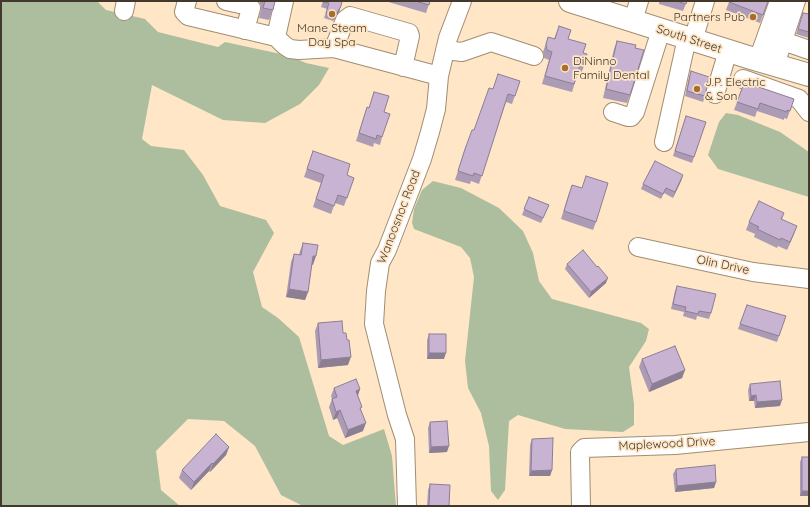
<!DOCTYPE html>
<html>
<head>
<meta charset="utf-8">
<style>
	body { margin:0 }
	#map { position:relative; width:810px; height:507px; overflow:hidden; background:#fee6c7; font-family:Quicksand,sans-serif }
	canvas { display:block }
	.frame { position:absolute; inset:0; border:2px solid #42382c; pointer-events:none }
</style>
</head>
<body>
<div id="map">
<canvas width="810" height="507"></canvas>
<div class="frame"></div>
</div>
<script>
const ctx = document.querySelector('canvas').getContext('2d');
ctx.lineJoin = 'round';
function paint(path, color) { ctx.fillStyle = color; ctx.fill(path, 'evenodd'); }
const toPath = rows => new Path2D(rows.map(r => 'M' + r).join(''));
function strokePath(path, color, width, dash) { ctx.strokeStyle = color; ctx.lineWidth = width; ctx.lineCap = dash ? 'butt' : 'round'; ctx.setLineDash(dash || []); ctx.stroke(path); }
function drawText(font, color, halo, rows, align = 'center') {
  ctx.font = font + ' Quicksand,sans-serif'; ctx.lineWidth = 3.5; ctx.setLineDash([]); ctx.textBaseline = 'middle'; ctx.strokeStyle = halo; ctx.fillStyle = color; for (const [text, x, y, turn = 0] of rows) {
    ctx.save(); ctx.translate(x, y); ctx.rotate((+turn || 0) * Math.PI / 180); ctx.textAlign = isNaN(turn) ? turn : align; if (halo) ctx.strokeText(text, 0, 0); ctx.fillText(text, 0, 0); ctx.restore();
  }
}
paint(toPath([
	[1,1,97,1,106,10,145,19,158,32,218,47,225,42,290,56,306,63,329,68,319,85,300,104,265,123,223,120,152,85,142,139,151,146,184,150,203,175,220,206,266,220,274,233,253,272,262,307,278,318,299,337,329,436,343,445,384,429,392,456,396,506,303,506,281,495,255,446,224,421,188,419,156,451,161,490,180,506,1,506],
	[726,113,738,115,780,132,809,152,809,197,718,169,708,155,719,122],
	[433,181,461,188,499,208,523,231,533,253,539,281,552,299,641,323,649,329,646,341,629,367,634,404,634,425,623,432,565,429,518,415,509,421,505,490,498,500,491,491,489,446,481,413,468,388,465,361,474,277,470,258,461,247,414,229,412,223,414,209,422,190]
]), '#acbe9e');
const minor = toPath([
	[187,1,184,12,188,16,276,37,284,1],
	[226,1,249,6,251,8,245,30],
	[124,11,126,1],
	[633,21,639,1],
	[276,37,284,45,290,49,299,50,334,48,439,76],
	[693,40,705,1],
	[783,41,809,50],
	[334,48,345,20,350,16,409,33,410,36,403,67],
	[445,50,462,52,491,42,534,56],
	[758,60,779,1],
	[775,65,796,1],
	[743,79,799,99,809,112],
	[715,94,728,51],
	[613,112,628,117,631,117,635,112,661,30],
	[664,142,687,38],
	[638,247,753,272,809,279],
	[407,506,405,439,397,415,374,324,376,291,380,263,387,250,422,159,430,132,436,109,439,76,448,38,462,1],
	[581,506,580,455,580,452,584,448,675,445,809,432]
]);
const major = toPath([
	[570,1,751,58,809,75]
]);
strokePath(minor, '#a38d70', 20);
strokePath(major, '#a38d70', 24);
strokePath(minor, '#fff', 18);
strokePath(major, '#fff', 22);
paint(toPath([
	[259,1,275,1,273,10,269,20,259,18,261,10,261,6],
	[323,1,342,1,339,12,333,21,324,18,327,9,321,7],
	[385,1,430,1,426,13],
	[659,1,687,1,683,11,659,4],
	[768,1,760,23,726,10,729,2],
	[803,13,809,14,809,38,796,34],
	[559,26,568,39,583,53,584,66,581,74,578,73,572,92,542,84,549,60,544,58,543,52,548,37,554,39],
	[617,41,635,48,630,95,627,103,603,98,614,49],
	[691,71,705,96,703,102,685,96,689,77],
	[520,81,512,104,506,102,479,184,471,181,470,184,455,180,465,149,474,130],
	[744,83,794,99,787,119,784,118,784,120,757,111,755,117,734,110],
	[374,92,384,112,382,137,380,145,374,143,373,147,356,141,367,107,369,108],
	[686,116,706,122,692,163,673,156],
	[313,151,347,175,354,178,344,206,335,203,331,214,313,207,321,183,304,177],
	[683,175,681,181,673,198,664,193,661,199,641,189,643,184],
	[569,193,596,222,593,230,561,219],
	[529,197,549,205,541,223,522,215],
	[784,213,782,219,794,234,787,250,778,246,777,248,754,237,755,234,746,230,749,222],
	[303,243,313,265,312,264,308,292,305,300,286,297,291,262,294,254,299,255,300,251],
	[567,264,606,283,589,298,565,269],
	[677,286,711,313,709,319,697,316,696,320,683,316,684,312,671,309,675,291],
	[747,305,779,336,777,342,738,329],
	[318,323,343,333,348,365,318,368,315,331],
	[429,334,444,359,427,359,427,340],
	[642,359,685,370,682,378,649,392,639,367],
	[750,384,780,406,755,408,754,401,749,401,748,390],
	[334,388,360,389,358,396,361,410,363,431,345,438,337,418,333,420,329,407,332,399,331,396],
	[430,422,447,452,429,453,428,428],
	[532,439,552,470,550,476,529,476,530,445],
	[229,447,226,455,210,472,209,471,191,490,179,478,182,470],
	[802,457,809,457,809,496,800,496,800,462],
	[676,469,716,482,714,488,675,492,673,474],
	[430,484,449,506,427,506,428,490]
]), '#ac9bb5');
paint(toPath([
	[341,6,339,12,333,21,335,16],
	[683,175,681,181,673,198,675,192],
	[797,226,794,234,787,250,790,242],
	[313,256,316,256,313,265,310,264],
	[608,278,606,283,589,298,591,292],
	[289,289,308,292,305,300,286,297],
	[429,353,446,353,444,359,427,359],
	[351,357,348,365,318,368,321,360],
	[685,370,682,378,649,392,652,384],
	[360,389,357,397,356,391],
	[756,395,754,401,749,401,751,396],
	[782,400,780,406,755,408,757,402],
	[340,410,337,418,333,420,336,412],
	[366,423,363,431,345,438,348,430],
	[449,446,447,452,429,453,431,447],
	[229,447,226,455,210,472,213,464],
	[212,463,209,471,191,490,194,482],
	[552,470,550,476,529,476,531,471],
	[716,482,714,488,675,492,677,486],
	[802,491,809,491,809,496,800,496]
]), '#8c7e93');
const building = toPath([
	[265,1,275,1,273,10,263,8,265,1],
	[324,1,342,1,341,6,335,16,326,13,329,3,323,2,324,1],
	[415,1,430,1,429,5,415,1],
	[676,1,687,1,686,4,676,1],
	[729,1,768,1,763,15,729,2,729,1],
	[803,13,809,14,809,32,798,29,803,13],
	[559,26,571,30,568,39,586,44,583,53,587,54,584,66,580,65,574,84,545,76,552,52,547,50,546,44,548,37,555,39,559,26],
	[617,41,636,45,635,48,644,50,630,95,606,89,617,41],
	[691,71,709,77,705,96,687,91,691,71],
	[498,74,520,81,515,96,508,94,482,176,474,173,473,176,458,171,465,149,472,130,474,130,489,88,493,89,498,74],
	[744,83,750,85,750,84,794,99,790,111,787,110,787,112,760,103,758,109,737,102,744,83],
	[374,92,389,96,384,112,390,114,382,137,377,135,376,139,359,133,367,107,369,108,374,92],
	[686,116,706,122,694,157,675,151,686,116],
	[313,151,350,164,347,175,354,178,347,198,338,195,334,206,316,199,324,175,307,169,313,151],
	[655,161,683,175,675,192,666,188,663,194,643,184,655,161],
	[586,176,608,183,596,222,564,211,572,185,582,188,586,176],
	[529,197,549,205,543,218,524,209,529,197],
	[759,201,784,213,781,219,797,226,790,242,781,238,780,240,757,229,759,227,749,222,759,201],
	[303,243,318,245,316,256,313,256,308,292,289,289,294,254,301,255,303,243],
	[583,250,597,267,598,266,608,278,591,292,567,264,583,250],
	[677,286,716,294,711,313,699,311,698,314,685,311,686,307,673,304,677,286],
	[747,305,786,316,779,336,740,324,747,305],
	[342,321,343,333,346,333,347,340,349,340,351,357,321,360,318,323,342,321],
	[429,334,446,334,446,353,429,353,429,334],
	[675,346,685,370,652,384,642,359,675,346],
	[356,379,360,389,356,391,362,407,360,408,366,423,348,430,340,410,336,412,332,399,337,397,334,388,356,379],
	[780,381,782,400,757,402,756,395,751,396,750,384,780,381],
	[447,421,449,446,431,447,430,422,447,421],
	[216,434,229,447,213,464,212,463,194,482,182,470,216,434],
	[553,438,552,470,531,471,532,439,553,438],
	[802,457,809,457,809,491,802,491,802,457],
	[715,465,716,482,677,486,676,469,715,465],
	[430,484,450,485,449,506,429,506,430,484]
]);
paint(building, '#c8b4d2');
strokePath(building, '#8c7e93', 1);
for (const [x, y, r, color] of [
	[332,14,4,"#a86e2e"],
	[753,17,4,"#a86e2e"],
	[565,68,4,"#a86e2e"],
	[697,89,4,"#a86e2e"]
]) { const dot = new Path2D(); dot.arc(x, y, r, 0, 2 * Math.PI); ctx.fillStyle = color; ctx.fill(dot); strokePath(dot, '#fee6c7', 1.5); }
drawText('12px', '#42382c', '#fee6c7', [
	["Partners Pub",745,17,"right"],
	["Mane Steam",332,28,"center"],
	["Day Spa",332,42,"center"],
	["DiNinno",573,61],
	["Family Dental",573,75],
	["J.P. Electric",705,82],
	["& Son",705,96]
], 'left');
drawText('12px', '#42382c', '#fee6c7', [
	["South Street",689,39,18],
	["Wanoosnoc Road",399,217,-69],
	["Olin Drive",723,265,12],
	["Maplewood Drive",667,444,-3]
]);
</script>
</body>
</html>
